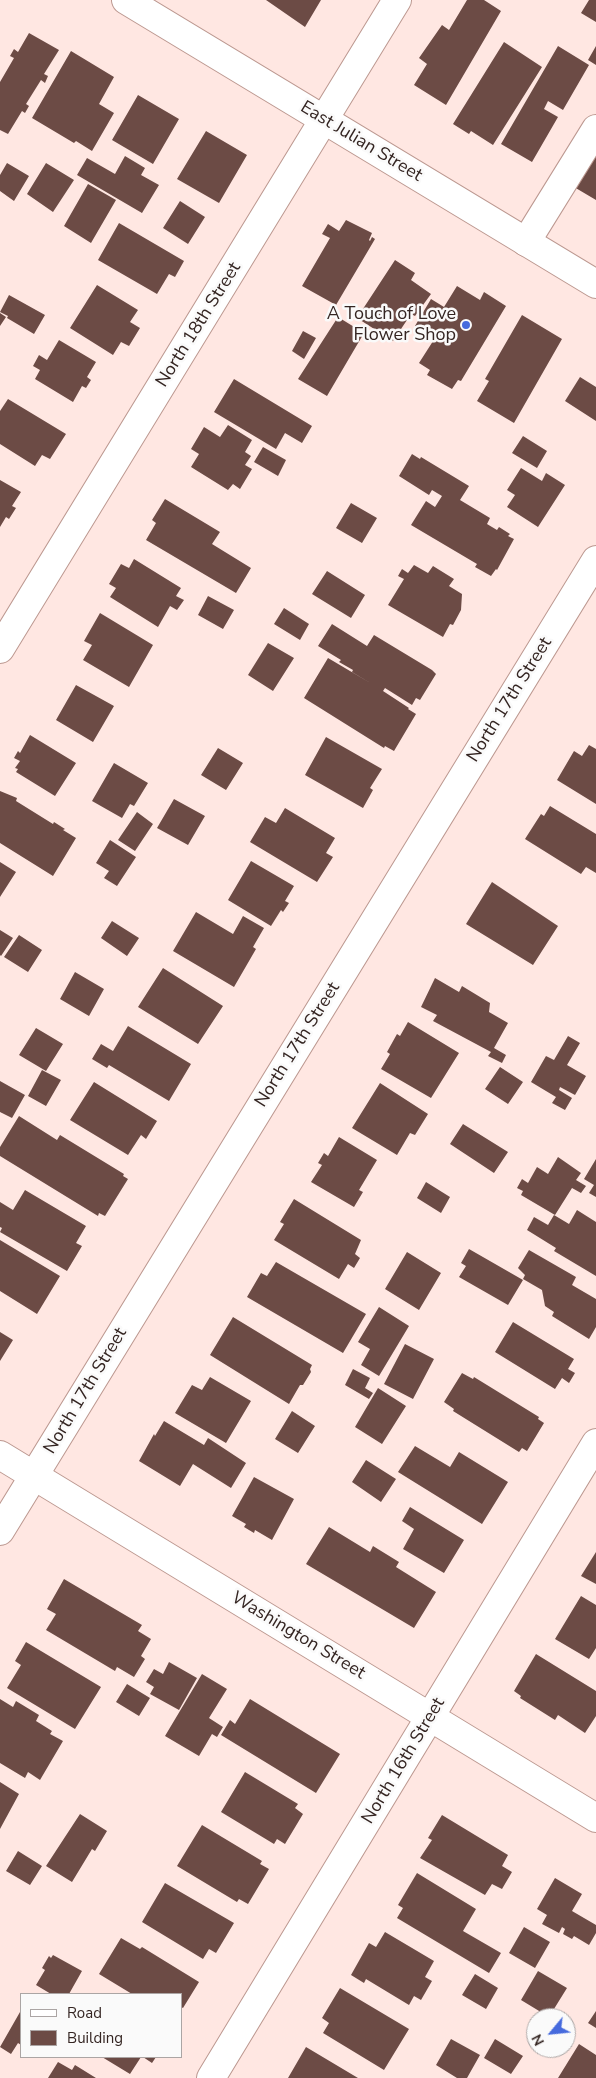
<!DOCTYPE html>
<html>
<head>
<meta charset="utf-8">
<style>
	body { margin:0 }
	#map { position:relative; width:596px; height:2078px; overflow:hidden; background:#ffe7e2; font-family:"Nunito Sans",sans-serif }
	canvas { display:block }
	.legend { position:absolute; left:20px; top:1993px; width:162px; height:65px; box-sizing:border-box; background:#fafafa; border:1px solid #aba5a4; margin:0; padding:6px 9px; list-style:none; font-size:15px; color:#342522 }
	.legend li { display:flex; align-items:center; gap:10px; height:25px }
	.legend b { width:25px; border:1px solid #aba5a4 }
	.north { position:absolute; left:526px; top:2008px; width:50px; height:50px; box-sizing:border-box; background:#fafafa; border:1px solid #aba5a4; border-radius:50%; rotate:242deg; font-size:14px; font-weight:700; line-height:20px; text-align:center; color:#342522 }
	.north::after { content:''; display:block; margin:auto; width:18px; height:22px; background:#466add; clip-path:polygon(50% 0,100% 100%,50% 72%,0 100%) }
</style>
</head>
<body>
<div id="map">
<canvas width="596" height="2078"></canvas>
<ul class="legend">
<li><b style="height:6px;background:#fff"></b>Road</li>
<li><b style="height:14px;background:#6c4b45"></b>Building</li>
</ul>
<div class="north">N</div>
</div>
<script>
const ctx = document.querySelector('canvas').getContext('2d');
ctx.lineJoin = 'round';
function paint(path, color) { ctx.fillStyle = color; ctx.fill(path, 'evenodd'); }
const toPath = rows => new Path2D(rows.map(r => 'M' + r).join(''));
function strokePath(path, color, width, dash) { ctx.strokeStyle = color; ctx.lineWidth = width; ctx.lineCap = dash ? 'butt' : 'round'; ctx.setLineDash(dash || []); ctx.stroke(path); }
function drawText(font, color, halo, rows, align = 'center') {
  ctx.font = font + ' "Nunito Sans",sans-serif'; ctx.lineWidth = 5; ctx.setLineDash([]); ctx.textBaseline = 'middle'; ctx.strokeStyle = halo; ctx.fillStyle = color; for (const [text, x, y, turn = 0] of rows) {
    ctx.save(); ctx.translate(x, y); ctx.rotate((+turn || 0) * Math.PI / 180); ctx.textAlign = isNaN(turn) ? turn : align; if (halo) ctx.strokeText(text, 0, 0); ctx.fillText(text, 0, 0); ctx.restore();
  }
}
paint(toPath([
	[266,0,321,0,305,27],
	[467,0,484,0,501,11,446,105,414,85,427,64,419,58,442,25,449,30],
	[589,0,596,0,596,22,581,13],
	[29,33,59,50,44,74,48,76,45,83,41,80,26,104,29,106,25,113,22,111,8,134,0,130,0,82,14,58,10,56,14,49,18,52],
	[504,42,542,67,493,145,471,131,469,134,453,124],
	[558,46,589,65,563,110,548,101,544,109,558,117,532,162,501,144],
	[596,46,596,65,588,60],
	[71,51,114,77,99,104,114,113,92,151,76,141,74,143,32,118],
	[138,95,179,119,153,164,112,140],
	[206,131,247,155,219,203,177,179],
	[596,149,596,200,574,187],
	[125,156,145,168,141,175,159,185,142,213,77,175,87,158,115,174],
	[7,163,29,176,14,201,0,191,0,175],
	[46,163,74,180,53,212,27,194],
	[88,184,116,200,91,243,64,226],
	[180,201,205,217,188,244,163,228],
	[346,220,372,233,369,240,370,241,372,237,375,239,336,305,302,286,330,238,322,234,328,224,339,231],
	[119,223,184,261,175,277,169,274,157,294,98,260],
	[395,260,415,273,411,280,431,294,415,316,411,314,393,341,357,318],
	[97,285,138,310,130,322,140,328,129,346,121,342,113,355,70,328],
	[457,286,480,300,484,292,506,306,461,381,458,380,452,389,427,375,430,370,419,363,435,338,415,326,431,299,444,307],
	[9,295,45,315,34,334,7,318,8,316,0,312],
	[0,313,6,317,0,326],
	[522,315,562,339,514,423,477,401,489,381,485,379],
	[338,317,364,333,327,396,298,379],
	[303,331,316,338,304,359,292,351],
	[59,340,96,362,87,377,91,380,86,388,82,386,73,402,35,379,40,370,33,366,39,355,47,360],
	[580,377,596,387,596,421,565,401],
	[234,379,312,426,302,443,285,433,276,449,214,412],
	[8,399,66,434,50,459,42,455,35,466,0,444,0,411],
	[228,425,252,440,245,452,251,456,245,465,252,469,240,489,233,484,228,490,191,467,199,454,191,449,204,427,220,437],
	[523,436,547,451,537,468,512,453],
	[263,447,286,460,278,476,254,462],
	[412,454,420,459,421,457,469,486,460,500,490,518,487,524,497,530,499,527,510,534,508,536,514,539,497,570,496,569,491,576,475,567,477,564,411,525,426,501,435,507,442,496,432,490,429,495,399,476],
	[521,468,542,481,546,473,565,485,538,527,507,507,515,495,507,490],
	[0,480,21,492,12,506,16,508,9,519,6,517,0,527],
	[165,499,220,532,212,544,251,568,236,593,146,540,156,523,152,520],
	[351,503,377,518,362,543,336,528],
	[134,559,181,588,176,596,184,600,177,610,170,606,158,627,110,597,116,588,109,584,121,564,129,568],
	[414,565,428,573,433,566,454,579,449,586,462,594,461,610,453,625,450,624,443,637,388,605,404,579,398,576,402,569,408,573],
	[327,571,365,595,351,618,312,594],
	[208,596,234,610,223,629,198,615],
	[284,608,309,624,300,640,274,624],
	[100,613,153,645,129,687,83,660,92,645,84,641],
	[332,624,367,646,374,635,432,670,436,674,420,700,416,698,412,705,385,688,383,691,409,708,408,709,416,714,394,751,385,746,384,748,304,698,328,658,372,684,352,672,353,670,339,662,341,660,318,646],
	[268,643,294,658,273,691,248,675],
	[76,685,114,706,93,742,56,720],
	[30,735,76,763,55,796,16,772,18,769,15,768,20,761,14,758,18,751,20,753],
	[326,737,382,769,370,788,373,790,363,808,305,775],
	[589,745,596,749,596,804,557,780,574,751,582,756],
	[218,748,243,763,226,790,201,775],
	[114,763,148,783,134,806,130,804,122,818,92,801],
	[0,791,17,798,16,801,53,824,54,822,65,829,63,830,76,838,53,876,0,843],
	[174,799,205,816,188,845,157,828],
	[550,806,596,834,596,873,586,867,581,874,525,839,541,814,544,816],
	[285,808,335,838,326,853,333,857,317,882,250,842,265,817,276,823],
	[137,812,153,824,135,851,118,840],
	[110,840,136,857,117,886,104,878,109,871,96,863],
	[251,861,294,886,285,901,289,903,283,912,281,910,271,926,228,900],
	[0,862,16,872,0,897],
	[492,882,558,926,533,965,466,924],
	[196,912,233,934,243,916,264,928,253,947,256,949,234,987,173,951],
	[112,921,139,938,127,956,101,938],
	[0,930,13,938,1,956,0,955],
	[19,935,42,950,28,972,4,957],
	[163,968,223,1006,198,1044,138,1007],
	[75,972,104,989,89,1016,60,999],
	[435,978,459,992,462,986,490,1003,489,1012,508,1023,494,1048,506,1055,502,1063,488,1056,491,1052,433,1021,437,1015,421,1007],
	[408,1022,459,1053,431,1098,381,1069,390,1054,387,1052,397,1034,400,1036],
	[128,1026,191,1064,169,1101,109,1065,107,1068,92,1059,101,1044,113,1051],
	[36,1028,63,1044,46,1071,19,1055],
	[568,1036,580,1043,567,1065,586,1076,575,1095,560,1087,559,1090,572,1098,565,1110,552,1103,556,1097,531,1082,546,1056,554,1060],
	[500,1067,523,1082,508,1104,485,1089],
	[42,1070,61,1080,46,1106,28,1096],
	[0,1081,25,1095,12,1118,0,1112],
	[94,1082,157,1121,146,1139,141,1135,128,1155,70,1120],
	[380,1083,428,1114,415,1135,410,1133,397,1155,352,1128],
	[19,1116,57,1140,60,1135,124,1174,123,1176,128,1179,105,1216,99,1213,98,1216,0,1156,0,1147],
	[463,1124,508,1152,494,1173,450,1144],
	[339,1137,377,1160,359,1190,363,1192,354,1207,311,1182,322,1165,318,1163,324,1153,328,1156],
	[558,1157,581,1173,576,1180,586,1186,581,1193,572,1188,555,1215,521,1195,523,1191,517,1188,522,1179,528,1183,537,1167,548,1174],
	[596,1159,596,1197,589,1193,594,1185,584,1179],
	[426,1182,450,1197,441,1213,417,1198],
	[25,1190,86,1226,76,1243,82,1246,67,1271,0,1232,2,1228,0,1227,0,1202,13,1210],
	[294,1199,361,1240,355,1254,360,1258,354,1268,348,1264,339,1279,274,1240,284,1224,280,1222],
	[577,1210,596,1222,596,1276,554,1251,556,1248,527,1230,534,1217,548,1225,554,1215,569,1224],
	[0,1240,60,1276,37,1314,0,1291],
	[469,1249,523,1280,508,1305,459,1277,466,1266,461,1263],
	[529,1250,576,1277,572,1285,596,1299,596,1327,589,1339,552,1316,554,1312,545,1306,542,1290,523,1279,525,1275,518,1268],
	[407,1252,441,1273,419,1310,385,1289],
	[276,1262,366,1314,343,1353,247,1297,261,1273,267,1276],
	[379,1307,409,1326,379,1376,361,1365,370,1349,358,1342],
	[233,1317,312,1365,310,1369,311,1372,303,1385,300,1385,289,1404,210,1355],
	[513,1322,574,1359,568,1369,575,1373,569,1383,562,1378,555,1389,495,1352],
	[0,1332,13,1340,0,1361],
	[405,1344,434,1359,413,1399,384,1384],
	[353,1369,370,1378,365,1388,373,1393,369,1399,345,1385],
	[462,1373,473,1379,474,1377,539,1417,538,1419,544,1423,527,1451,522,1448,519,1452,453,1411,454,1409,444,1402],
	[210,1377,251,1401,226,1443,175,1413,192,1385,202,1390],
	[378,1388,406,1406,382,1444,355,1427],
	[292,1411,315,1426,298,1453,275,1439],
	[164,1421,204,1445,208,1438,246,1463,231,1488,193,1464,180,1486,139,1461,154,1434,155,1436],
	[415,1446,450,1467,459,1452,508,1482,482,1524,398,1472],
	[366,1460,396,1479,381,1502,352,1482],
	[254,1477,294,1499,272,1540,255,1530,254,1533,244,1527,246,1524,232,1516],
	[410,1507,464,1540,444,1573,403,1549,414,1529,402,1521],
	[329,1527,370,1552,373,1546,399,1562,396,1567,436,1592,414,1628,306,1564],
	[596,1552,596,1584,581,1576],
	[64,1579,142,1625,138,1631,151,1639,141,1656,145,1659,134,1677,117,1667,115,1671,46,1630,56,1614,47,1609],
	[581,1596,596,1605,596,1648,589,1659,555,1639],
	[26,1642,101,1687,75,1729,7,1688,21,1665,15,1661],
	[536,1654,596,1691,596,1716,585,1733,558,1715,555,1720,520,1698,521,1696,514,1691],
	[169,1662,197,1678,179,1710,150,1694,154,1687,146,1682,154,1669,163,1674],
	[202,1674,227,1689,209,1718,223,1727,217,1737,212,1734,199,1756,165,1736],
	[127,1684,150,1698,139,1716,116,1702],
	[0,1699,13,1707,16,1701,39,1715,36,1721,52,1731,50,1734,63,1741,40,1780,28,1772,25,1778,0,1763],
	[250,1699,340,1754,316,1793,221,1735,230,1720,235,1724],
	[245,1772,298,1804,295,1808,303,1814,285,1844,277,1839,274,1844,221,1812],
	[0,1782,19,1794,0,1829],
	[80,1814,107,1831,95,1851,92,1849,72,1882,46,1866],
	[442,1815,508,1855,502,1866,512,1872,502,1889,492,1884,485,1895,420,1858,432,1840,428,1838],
	[202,1825,262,1861,260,1864,269,1869,248,1904,239,1899,237,1902,177,1866],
	[18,1851,42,1866,30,1885,6,1871],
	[417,1873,476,1909,463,1931,501,1953,489,1973,397,1918,403,1908,398,1905],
	[555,1878,582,1894,572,1911,596,1925,596,1933,589,1945,574,1936,572,1939,563,1934,565,1929,562,1927,559,1933,542,1924,547,1915,537,1909],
	[165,1883,234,1923,216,1953,209,1949,203,1959,142,1922],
	[524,1927,550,1942,535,1968,509,1953],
	[385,1932,434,1961,425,1977,432,1981,421,2000,414,1996,409,2005,366,1979,364,1983,351,1975,369,1943,376,1947],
	[121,1938,140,1949,142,1947,199,1982,183,2008,181,2007,181,1994,132,1994,99,1974],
	[53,1955,82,1971,69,1994,51,1994,36,1985,45,1970,42,1968,49,1956,51,1958],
	[538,1971,567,1988,549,2017,521,2000],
	[475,1974,498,1988,486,2009,462,1995],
	[340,1988,409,2029,384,2070,323,2033,329,2023,322,2018],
	[596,2011,596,2028,588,2023],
	[20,2012,21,2045,18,2043,11,2054,0,2047],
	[451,2039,480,2055,467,2078,457,2078,436,2065],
	[495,2039,523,2056,511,2074,484,2058],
	[579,2044,596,2055,596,2078,558,2078],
	[306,2047,358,2078,288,2078],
	[102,2057,141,2057,130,2074],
	[143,2057,156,2057,152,2063],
	[58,2062,72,2070,75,2065,96,2078,48,2078]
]), '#6c4b45');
const minor = toPath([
	[526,242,596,129],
	[0,649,397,0],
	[0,1455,596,1818],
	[211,2078,596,1443]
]);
const major = toPath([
	[126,0,596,284],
	[0,1531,596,560]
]);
strokePath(minor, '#bc9890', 30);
strokePath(major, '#bc9890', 30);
strokePath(minor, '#fff', 28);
strokePath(major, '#fff', 28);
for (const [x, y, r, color] of [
	[466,325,5,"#466add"]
]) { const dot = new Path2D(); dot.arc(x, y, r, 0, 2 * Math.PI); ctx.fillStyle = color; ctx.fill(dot); strokePath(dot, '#fafafa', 2); }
drawText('18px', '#342522', '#fafafa', [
	["East Julian Street",361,142,31],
	["North 18th Street",199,325,-58],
	["North 17th Street",510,700,-58],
	["North 17th Street",298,1045,-58],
	["North 17th Street",86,1391,-59],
	["Washington Street",298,1636,31],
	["North 16th Street",404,1761,-59]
]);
drawText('18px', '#342522', '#fafafa', [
	["A Touch of Love",456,315],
	["Flower Shop",456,336]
], 'right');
</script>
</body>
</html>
